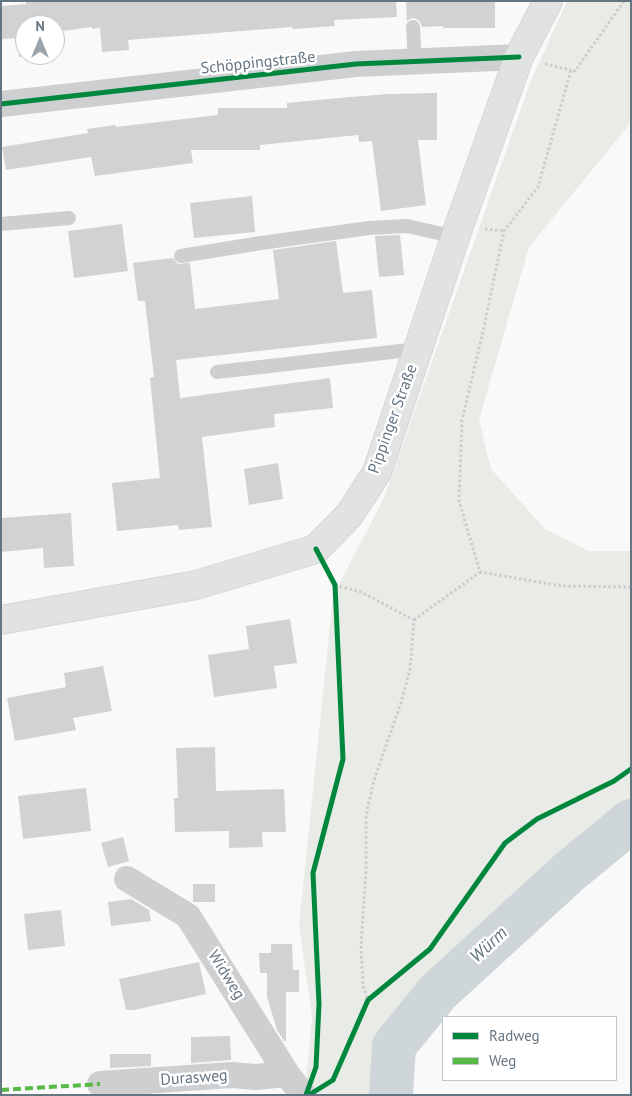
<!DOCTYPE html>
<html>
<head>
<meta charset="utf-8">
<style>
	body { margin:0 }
	#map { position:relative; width:632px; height:1096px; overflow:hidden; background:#f9f9f9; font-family:"PT Sans",sans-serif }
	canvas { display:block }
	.frame { position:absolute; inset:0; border:2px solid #657683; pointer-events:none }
	.legend { position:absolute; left:442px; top:1016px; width:175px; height:65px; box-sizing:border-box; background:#fff; border:1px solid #c1c8cd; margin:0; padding:6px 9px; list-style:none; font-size:15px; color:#657683 }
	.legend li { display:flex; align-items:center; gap:10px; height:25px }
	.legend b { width:25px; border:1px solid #c1c8cd }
	.north { position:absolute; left:15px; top:15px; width:50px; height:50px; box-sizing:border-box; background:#fff; border:1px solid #c1c8cd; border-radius:50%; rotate:0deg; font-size:14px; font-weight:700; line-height:20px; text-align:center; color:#657683 }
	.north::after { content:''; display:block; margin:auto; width:18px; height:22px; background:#99a4ac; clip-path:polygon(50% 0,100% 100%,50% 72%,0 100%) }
</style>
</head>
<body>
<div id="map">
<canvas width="632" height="1096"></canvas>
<div class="frame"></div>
<ul class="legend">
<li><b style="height:6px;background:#00873e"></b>Radweg</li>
<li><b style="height:6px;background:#58b947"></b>Weg</li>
</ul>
<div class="north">N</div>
</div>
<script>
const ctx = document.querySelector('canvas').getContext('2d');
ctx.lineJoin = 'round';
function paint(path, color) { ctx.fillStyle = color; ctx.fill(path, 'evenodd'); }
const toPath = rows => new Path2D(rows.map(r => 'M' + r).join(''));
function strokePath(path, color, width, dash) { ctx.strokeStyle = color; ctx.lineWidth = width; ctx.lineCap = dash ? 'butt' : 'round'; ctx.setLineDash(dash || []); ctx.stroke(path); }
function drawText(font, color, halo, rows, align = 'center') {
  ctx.font = font + ' "PT Sans",sans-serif'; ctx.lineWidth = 5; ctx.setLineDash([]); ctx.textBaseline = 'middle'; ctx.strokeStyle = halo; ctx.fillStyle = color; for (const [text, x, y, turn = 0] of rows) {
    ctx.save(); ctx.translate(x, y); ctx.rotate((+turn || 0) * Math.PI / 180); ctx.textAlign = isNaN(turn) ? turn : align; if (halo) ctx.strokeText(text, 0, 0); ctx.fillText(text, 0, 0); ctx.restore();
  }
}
paint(toPath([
	[567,1,631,1,631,120,629,125,529,247,479,420,491,469,545,529,589,551,631,551,631,835,590,872,441,991,395,1095,305,1095,312,1017,299,925,333,596,384,498,530,83]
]), '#e8ebe6');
strokePath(toPath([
	[391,1095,394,1046,438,992,569,872,631,821]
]), '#ced6d9', 44);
paint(toPath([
	[26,1,396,1,397,17,334,20,335,26,293,29,292,27,128,40,129,50,102,52,100,28,92,29,92,27,55,32,55,25,25,25,25,55,52,55,19,57,18,38,1,39,1,6,26,4],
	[406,1,495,1,495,28,443,28,443,26,422,27,420,22,416,19,412,18,407,21],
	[437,93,437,140,418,140,426,205,381,211,372,141,359,142,358,135,260,145,260,150,191,150,193,163,95,176,91,157,6,170,2,147,88,133,87,129,115,125,116,127,218,115,218,108,287,108,287,103,350,97,390,94],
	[252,196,255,232,194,238,190,203],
	[122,224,128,271,74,278,68,231],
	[400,235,404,275,379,277,375,236],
	[336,241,343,293,372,290,377,338,176,360,180,398,330,378,333,408,274,414,275,427,202,437,212,527,179,530,178,525,117,531,112,483,160,478,150,378,154,377,145,301,138,301,133,263,173,258,178,264,190,263,195,309,279,299,273,250],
	[278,463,283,499,249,505,244,469],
	[71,513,74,566,44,568,43,548,1,552,1,518],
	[290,619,297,663,274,666,277,688,214,697,208,655,249,649,246,626],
	[103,666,112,711,73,718,76,730,15,741,7,698,66,687,64,673],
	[215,747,216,791,284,789,286,832,262,832,263,847,229,848,229,831,175,832,174,798,178,798,176,748],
	[86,788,91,831,23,839,18,796],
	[123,837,129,861,108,867,101,843],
	[193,884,215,884,215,902,193,902],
	[131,899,149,910,151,921,111,926,108,902],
	[61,910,65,946,28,950,24,914],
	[271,944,292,944,293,970,299,970,299,992,286,992,286,1041,284,1041,277,1030,267,997,267,973,260,973,259,953,271,953],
	[199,962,206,994,134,1010,126,1010,119,979],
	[230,1036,231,1060,191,1063,191,1037],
	[110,1054,151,1054,151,1066,110,1068]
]), '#d0d2d3');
const secondary = toPath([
	[1,620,196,585,316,549,350,514,377,472,459,226,519,57,548,1]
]);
strokePath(secondary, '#d5d6d7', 30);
strokePath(toPath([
	[624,1,575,71,571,70,538,187,504,231,482,336,462,420,459,501,480,572,562,586,631,587],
	[545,64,571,70],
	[485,229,504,231],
	[335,585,361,592,414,620,410,669,401,703,374,780,366,815,366,873,361,945,363,985,368,1000],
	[414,620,480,572],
	[326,1084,333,1080,368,1000,430,949,505,843,537,819,614,781,631,769]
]), '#cbcccd', 3, [2.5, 2.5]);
strokePath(toPath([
	[413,27,415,62],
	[1,224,69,218],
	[181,256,261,243,369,228,407,226,456,237],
	[217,372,418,349]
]), '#cecfd0', 14);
strokePath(toPath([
	[1,104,356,64,519,57],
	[127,879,188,916,287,1074,303,1095],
	[100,1084,232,1075,256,1077,287,1074]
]), '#cecfd0', 26);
strokePath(secondary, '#e1e2e2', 28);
strokePath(toPath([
	[1,1090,100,1084]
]), '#58b947', 4, [8, 4]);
strokePath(toPath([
	[1,104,356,64,519,57],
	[306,1095,316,1067,319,1004,313,873,343,759,335,585,316,549],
	[309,1095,333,1080,368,1000,430,949,505,843,537,819,614,781,631,769]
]), '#00873e', 5);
drawText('16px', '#657683', '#fff', [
	["Schöppingstraße",258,63,-6],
	["Pippinger Straße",393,419,-70],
	["Widweg",226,975,58],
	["Durasweg",194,1078,-4]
]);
drawText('italic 18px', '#60757c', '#fff', [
	["Würm",489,945,-43]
]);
</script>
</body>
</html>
